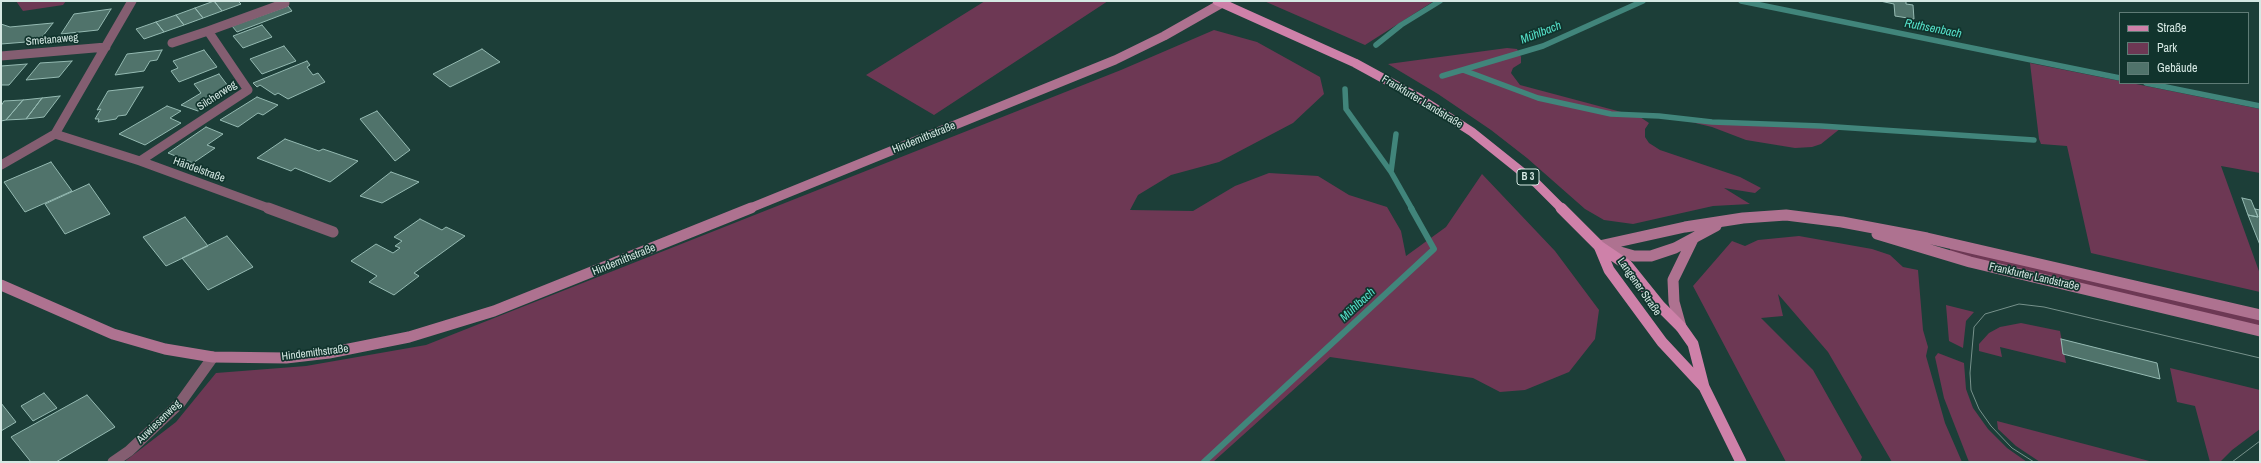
<!DOCTYPE html>
<html>
<head>
<meta charset="utf-8">
<style>
	body { margin:0 }
	#map { position:relative; width:2261px; height:463px; overflow:hidden; background:#1c3e38; font-family:"Archivo Narrow",sans-serif }
	canvas { display:block }
	.frame { position:absolute; inset:0; border:2px solid #d5e8e3; pointer-events:none }
	.legend { position:absolute; left:2119px; top:12px; width:130px; height:72px; box-sizing:border-box; background:#11342d; border:1px solid #5f7c76; margin:0; padding:5px 7px; list-style:none; font-size:12px; color:#d5e8e3 }
	.legend li { display:flex; align-items:center; gap:8px; height:20px }
	.legend b { width:20px; border:1px solid #5f7c76 }
</style>
</head>
<body>
<div id="map">
<canvas width="2261" height="463"></canvas>
<div class="frame"></div>
<ul class="legend">
<li><b style="height:5px;background:#ce81a9"></b>Straße</li>
<li><b style="height:11px;background:#6d3854"></b>Park</li>
<li><b style="height:11px;background:#50736b"></b>Gebäude</li>
</ul>
</div>
<script>
const ctx = document.querySelector('canvas').getContext('2d');
ctx.lineJoin = 'round';
function paint(path, color) { ctx.fillStyle = color; ctx.fill(path, 'evenodd'); }
const toPath = rows => new Path2D(rows.map(r => 'M' + r).join(''));
function strokePath(path, color, width, dash) { ctx.strokeStyle = color; ctx.lineWidth = width; ctx.lineCap = dash ? 'butt' : 'round'; ctx.setLineDash(dash || []); ctx.stroke(path); }
function drawText(font, color, halo, rows, align = 'center') {
  ctx.font = font + ' "Archivo Narrow",sans-serif'; ctx.lineWidth = 3.5; ctx.setLineDash([]); ctx.textBaseline = 'middle'; ctx.strokeStyle = halo; ctx.fillStyle = color; for (const [text, x, y, turn = 0] of rows) {
    ctx.save(); ctx.translate(x, y); ctx.rotate((+turn || 0) * Math.PI / 180); ctx.textAlign = isNaN(turn) ? turn : align; if (halo) ctx.strokeText(text, 0, 0); ctx.fillText(text, 0, 0); ctx.restore();
  }
}
paint(toPath([
	[16,1,66,1,63,5,23,11],
	[985,1,1108,1,934,115,866,75],
	[1264,1,1434,1,1365,45],
	[1214,30,1257,42,1320,77,1324,94,1293,123,1219,162,1171,175,1138,195,1130,210,1193,211,1235,186,1269,173,1318,176,1349,195,1387,207,1401,231,1406,256,1446,227,1482,174,1555,251,1599,310,1595,339,1569,372,1525,390,1500,392,1473,378,1330,357,1213,462,124,462,176,422,216,373,306,366,426,345,1121,70],
	[1507,48,1517,49,1521,57,1521,63,1513,68,1511,73,1520,85,1640,117,1649,123,1645,129,1645,137,1649,143,1660,150,1740,177,1761,188,1755,193,1724,188,1750,204,1713,206,1633,224,1604,220,1585,209,1527,158,1491,130,1438,94,1388,64],
	[2030,63,2120,81,2120,83,2131,83,2260,109,2260,173,2221,166,2260,274,2260,292,2091,253,2067,146,2041,144,2039,139],
	[1691,122,1841,128,1821,144,1812,147,1795,148,1746,140,1712,127],
	[1799,236,1872,249,1890,255,1903,267,1918,270,1923,330,1928,347,1926,356,1945,423,1962,462,1892,462,1828,352,1778,294,1783,316,1761,318,1813,370,1862,457,1860,462,1786,462,1693,286,1732,241,1745,246,1758,240],
	[1950,246,2260,319,2260,327,1950,253],
	[1946,305,1974,312,1966,321,1963,348,1949,341],
	[2021,323,2060,331,2066,363,2000,347,2002,357,1979,351,1979,344,1989,333,2000,327],
	[1938,353,1964,363,1966,389,1973,408,1988,429,2007,448,2027,462,1969,462,1944,398,1935,357],
	[2170,368,2260,390,2260,429,2232,450,2221,461,2210,462,2195,406,2177,402],
	[1997,421,2153,462,2040,462,2016,446,1998,429]
]), '#6d3854');
strokePath(toPath([
	[1741,1,2120,78],
	[1376,45,1401,25,1440,1],
	[1463,70,1538,98,1611,114,1659,116,1712,122,1821,126,2034,140],
	[1442,76,1543,46,1643,1],
	[2146,83,2260,106],
	[1345,89,1346,109,1391,172],
	[1396,134,1391,172,1412,209]
]), '#41857b', 5.5);
strokePath(toPath([
	[1204,462,1434,249,1411,208]
]), '#41857b', 6);
const building = toPath([
	[214,1,222,11,203,18,195,8,214,1],
	[214,1,238,1,241,4,222,11,214,1],
	[1880,1,1906,1,1906,4,1913,5,1914,19,1895,16,1894,4,1880,1],
	[288,6,292,11,237,32,232,26,288,6],
	[195,8,203,18,184,25,176,15,195,8],
	[111,9,98,30,61,34,74,14,111,9],
	[176,15,184,25,164,32,156,22,176,15],
	[156,22,164,32,144,39,136,29,156,22],
	[53,23,39,41,1,44,1,24,10,27,53,23],
	[262,25,272,37,243,48,233,36,262,25],
	[284,46,296,61,262,74,250,59,284,46],
	[482,49,500,62,450,87,433,74,482,49],
	[162,50,157,60,150,61,144,71,115,75,127,54,162,50],
	[204,50,217,67,179,82,171,71,178,68,173,61,204,50],
	[72,61,59,77,26,80,40,63,72,61],
	[307,61,310,65,307,67,313,75,318,73,325,82,288,99,278,93,275,95,260,85,257,87,253,83,307,61],
	[27,64,9,85,1,85,1,66,27,64],
	[219,74,228,86,226,94,198,111,181,105,201,93,194,84,219,74],
	[143,87,126,115,118,116,116,119,98,122,99,119,95,119,101,109,97,110,108,91,143,87],
	[60,96,44,117,26,119,42,98,60,96],
	[257,97,278,105,263,115,258,113,238,127,220,120,257,97],
	[42,98,26,119,6,120,23,100,42,98],
	[23,100,6,120,1,121,1,106,4,101,23,100],
	[167,106,181,111,170,118,181,123,145,145,119,134,167,106],
	[377,111,410,150,395,161,360,119,377,111],
	[206,127,223,134,207,145,215,148,193,163,168,153,206,127],
	[285,139,319,151,323,149,358,161,330,182,295,168,291,171,257,158,285,139],
	[51,162,72,191,25,212,4,182,51,162],
	[391,172,419,182,382,203,360,196,391,172],
	[89,184,110,214,65,234,45,204,89,184],
	[2242,198,2251,200,2258,217,2248,215,2242,198],
	[2255,209,2260,210,2260,245,2248,215,2258,217,2255,209],
	[185,217,208,246,166,266,143,237,185,217],
	[420,219,442,230,446,227,465,236,414,273,419,276,394,295,369,282,377,276,351,261,376,244,393,253,400,248,395,246,402,241,394,237,420,219],
	[227,236,253,267,208,290,182,258,227,236],
	[2061,339,2157,363,2160,379,2063,354,2061,339],
	[44,393,57,408,33,421,21,406,44,393],
	[87,395,115,427,56,462,31,462,11,437,87,395],
	[1,403,16,422,1,431,1,403]
]);
paint(building, '#50736b');
strokePath(building, '#95bab2', 1);
strokePath(toPath([
	[172,43,208,31],
	[1,56,106,47],
	[55,134,140,161,271,209],
	[140,161,248,90,208,31,285,3],
	[1,165,55,134,132,1]
]), '#845e71', 9);
strokePath(toPath([
	[268,208,333,232],
	[113,462,129,451,180,403,213,357]
]), '#845e71', 11);
strokePath(toPath([
	[748,209,1115,60,1164,36,1222,3]
]), '#ae7290', 9);
strokePath(toPath([
	[1877,234,1970,262,2260,331],
	[1599,246,1685,227,1743,218,1786,215,1842,222,1927,238,2260,315],
	[1606,248,1634,256,1651,256,1675,248,1716,226],
	[1,285,113,334,165,349,213,357,286,358,329,353,409,337,494,311,751,208],
	[1681,327,1674,302,1673,280,1693,239]
]), '#ae7290', 11);
strokePath(toPath([
	[1217,1,1355,63,1419,98,1472,132,1537,184,1562,209]
]), '#ce81a9', 9);
strokePath(toPath([
	[1561,208,1599,246,1627,265,1660,306,1681,327,1693,344,1704,387,1741,462],
	[1599,246,1609,270,1662,342,1703,386]
]), '#ce81a9', 11);
strokePath(toPath([
	[2034,462,2012,448,1991,426,1979,409,1971,390,1970,373,1974,327,1985,314,2019,304,2044,307,2260,358],
	[2232,462,2260,441]
]), '#76918b', 1);
for (const [x, y, w] of [
	[1528,177,22]
]) { const box = new Path2D(); box.roundRect(x - w / 2, y - 8, w, 16, 3); ctx.fillStyle = '#11342d'; ctx.fill(box); strokePath(box, '#d5e8e3', 1); }
drawText('bold 10px', '#d5e8e3', null, [
	["B 3",1528,177]
]);
drawText('11px', '#d5e8e3', '#11342d', [
	["Smetanaweg",52,40,-5],
	["Silcherweg",217,96,-33],
	["Frankfurter Landstraße",1422,102,31],
	["Hindemithstraße",924,138,-22],
	["Händelstraße",199,170,20],
	["Hindemithstraße",624,260,-22],
	["Frankfurter Landstraße",2034,277,13],
	["Langener Straße",1639,287,55],
	["Hindemithstraße",315,353,-7],
	["Auwiesenweg",159,422,-44]
]);
drawText('italic 12px', '#55e0c9', '#11342d', [
	["Ruthsenbach",1933,29,11],
	["Mühlbach",1541,33,-21],
	["Mühlbach",1358,305,-43]
]);
</script>
</body>
</html>
